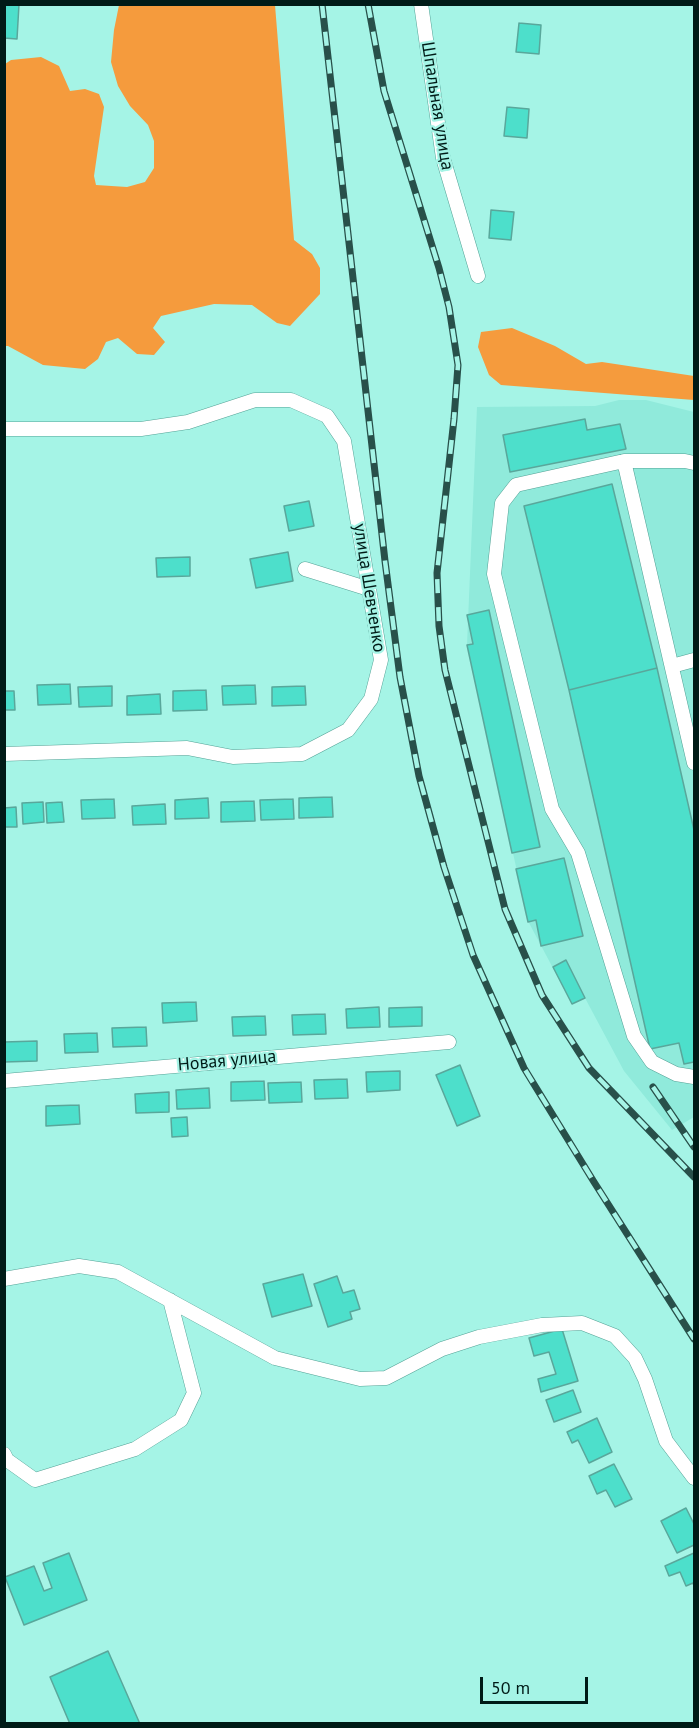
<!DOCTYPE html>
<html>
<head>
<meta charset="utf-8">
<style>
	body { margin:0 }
	#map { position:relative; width:699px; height:1728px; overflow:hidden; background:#a5f4e6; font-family:"PT Sans",sans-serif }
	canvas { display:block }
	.frame { position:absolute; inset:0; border:6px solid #001b17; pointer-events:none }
	.scale { position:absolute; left:480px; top:1677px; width:108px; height:27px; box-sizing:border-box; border:3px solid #001b17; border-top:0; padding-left:8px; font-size:18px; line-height:21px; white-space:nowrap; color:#001b17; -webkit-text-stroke:4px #a5f4e6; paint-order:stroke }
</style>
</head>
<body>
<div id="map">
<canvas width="699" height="1728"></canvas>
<div class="frame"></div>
<div class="scale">50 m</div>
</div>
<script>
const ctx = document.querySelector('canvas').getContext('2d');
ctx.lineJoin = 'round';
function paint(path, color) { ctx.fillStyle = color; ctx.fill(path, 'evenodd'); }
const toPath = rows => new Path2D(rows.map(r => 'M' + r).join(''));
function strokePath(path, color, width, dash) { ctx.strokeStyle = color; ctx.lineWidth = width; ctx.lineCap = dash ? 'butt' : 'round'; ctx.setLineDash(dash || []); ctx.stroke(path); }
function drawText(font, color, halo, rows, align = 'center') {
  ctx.font = font + ' "PT Sans",sans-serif'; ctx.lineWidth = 4.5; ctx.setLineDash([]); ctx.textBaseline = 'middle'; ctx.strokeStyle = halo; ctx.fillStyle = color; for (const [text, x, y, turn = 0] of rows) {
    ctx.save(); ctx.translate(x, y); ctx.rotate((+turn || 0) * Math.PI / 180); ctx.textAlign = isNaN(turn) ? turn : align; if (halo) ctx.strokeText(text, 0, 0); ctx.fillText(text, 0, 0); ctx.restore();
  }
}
paint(toPath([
	[619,400,646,400,694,412,694,1117,672,1130,624,1071,585,998,572,1004,528,921,467,645,477,407,595,406]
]), '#90eadb');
paint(toPath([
	[119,5,275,5,294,240,312,254,320,268,320,294,290,326,277,323,252,305,214,304,161,316,153,328,165,342,154,355,137,354,118,338,106,342,98,359,85,369,43,365,8,346,5,346,5,64,11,60,41,57,59,66,70,91,85,89,99,94,104,107,94,176,96,185,127,187,145,182,154,168,154,141,148,125,130,106,118,86,111,62,114,30],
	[512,328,555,346,586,364,602,362,694,376,694,400,501,385,489,375,478,347,481,332]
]), '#f59b3d');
const building = toPath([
	[4,4,19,4,17,39,4,38,4,4],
	[519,23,541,25,539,54,516,52,519,23],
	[507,107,529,109,527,138,504,136,507,107],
	[491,210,514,212,511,240,489,238,491,210],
	[585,419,587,430,620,424,626,449,510,472,503,435,585,419],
	[612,484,657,668,569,690,524,506,612,484],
	[309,501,314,526,289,531,284,506,309,501],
	[288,552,293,581,256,588,250,559,288,552],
	[190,557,190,576,157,577,156,558,190,557],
	[489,610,540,847,512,853,467,645,473,644,467,615,489,610],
	[657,668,694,830,694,1062,684,1064,679,1043,650,1049,569,690,657,668],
	[70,684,71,704,38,705,37,685,70,684],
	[255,685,256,704,223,705,222,686,255,685],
	[112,686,112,706,79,707,78,687,112,686],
	[305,686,306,705,272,706,272,687,305,686],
	[206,690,207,710,173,711,173,691,206,690],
	[4,691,14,691,15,710,4,710,4,691],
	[160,694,161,714,127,715,127,696,160,694],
	[332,797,333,817,299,818,299,798,332,797],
	[208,798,209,818,175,819,175,800,208,798],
	[114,799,115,818,82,819,81,800,114,799],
	[293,799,294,819,261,820,260,800,293,799],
	[254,801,255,821,221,822,221,802,254,801],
	[43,802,44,822,23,824,22,803,43,802],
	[62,802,64,822,47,823,46,803,62,802],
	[165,804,166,824,133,825,132,806,165,804],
	[16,807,17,827,4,827,4,808,16,807],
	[564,858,583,936,541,946,536,920,528,922,516,869,564,858],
	[566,960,585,998,572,1004,553,967,566,960],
	[196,1002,197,1021,163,1023,162,1003,196,1002],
	[379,1007,380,1027,347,1028,346,1009,379,1007],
	[422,1007,422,1026,389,1027,389,1008,422,1007],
	[325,1014,326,1034,293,1035,292,1015,325,1014],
	[265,1016,266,1035,233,1036,232,1017,265,1016],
	[146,1027,147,1046,113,1047,112,1028,146,1027],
	[97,1033,98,1052,65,1053,64,1034,97,1033],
	[37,1041,37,1061,4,1062,4,1042,37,1041],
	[460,1065,480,1116,457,1126,436,1075,460,1065],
	[400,1071,400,1090,367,1092,366,1072,400,1071],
	[347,1079,348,1098,315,1099,314,1080,347,1079],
	[264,1081,265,1100,231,1101,231,1082,264,1081],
	[301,1082,302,1102,269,1103,268,1083,301,1082],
	[209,1088,210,1108,177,1109,176,1090,209,1088],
	[169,1092,169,1112,136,1113,135,1094,169,1092],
	[79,1105,80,1124,46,1126,46,1106,79,1105],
	[187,1117,188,1136,172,1137,171,1118,187,1117],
	[303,1274,312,1306,272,1317,263,1284,303,1274],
	[337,1276,343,1293,354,1290,360,1309,350,1312,352,1319,328,1327,314,1284,337,1276],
	[562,1329,578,1381,541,1392,538,1379,556,1374,549,1352,534,1356,529,1338,562,1329],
	[573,1390,581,1412,554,1422,546,1400,573,1390],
	[597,1418,612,1452,589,1463,578,1440,572,1443,567,1432,597,1418],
	[614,1464,632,1499,615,1507,606,1490,597,1494,589,1476,614,1464],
	[686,1508,694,1524,694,1545,677,1553,661,1521,686,1508],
	[69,1553,87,1600,24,1625,5,1577,34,1566,44,1591,52,1588,43,1563,69,1553],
	[694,1553,694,1586,693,1583,686,1586,680,1572,669,1576,665,1566,694,1553],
	[108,1651,140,1724,70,1724,50,1677,108,1651]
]);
paint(building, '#4ddfcb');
strokePath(building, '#59a79b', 1.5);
const minor = toPath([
	[421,4,443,158,478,276],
	[4,429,141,429,188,422,255,400,291,400,327,416,344,441,381,660,371,699,348,730,302,754,233,757,187,748,4,754],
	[624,461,685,461,694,463],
	[305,569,369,589],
	[672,666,694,660],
	[694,763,624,461,516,485,502,503,494,574,552,809,578,853,634,1036,652,1062,676,1074,694,1077],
	[4,1081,449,1042],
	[4,1279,79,1266,118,1272,275,1358,360,1379,386,1378,442,1349,479,1337,542,1325,582,1323,615,1336,635,1358,645,1379,666,1441,694,1478],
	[4,1454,7,1460,35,1480,135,1449,181,1420,194,1393,170,1300]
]);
strokePath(minor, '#54a296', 15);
strokePath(minor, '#fff', 14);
const rail = toPath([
	[322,4,385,561,400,677,419,776,444,867,473,955,524,1068,594,1182,694,1339],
	[368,4,384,91,439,268,449,307,458,365,454,419,437,573,439,626,445,670,505,909,542,995,589,1068,694,1177],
	[653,1087,694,1147]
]);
strokePath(rail, '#28504a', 7);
strokePath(rail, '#a5f4e6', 4.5, [14]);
drawText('18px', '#001b17', '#a5f4e6', [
	["Шпальная улица",437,106,81],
	["улица Шевченко",369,588,81],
	["Новая улица",227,1061,-5]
]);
</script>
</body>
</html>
